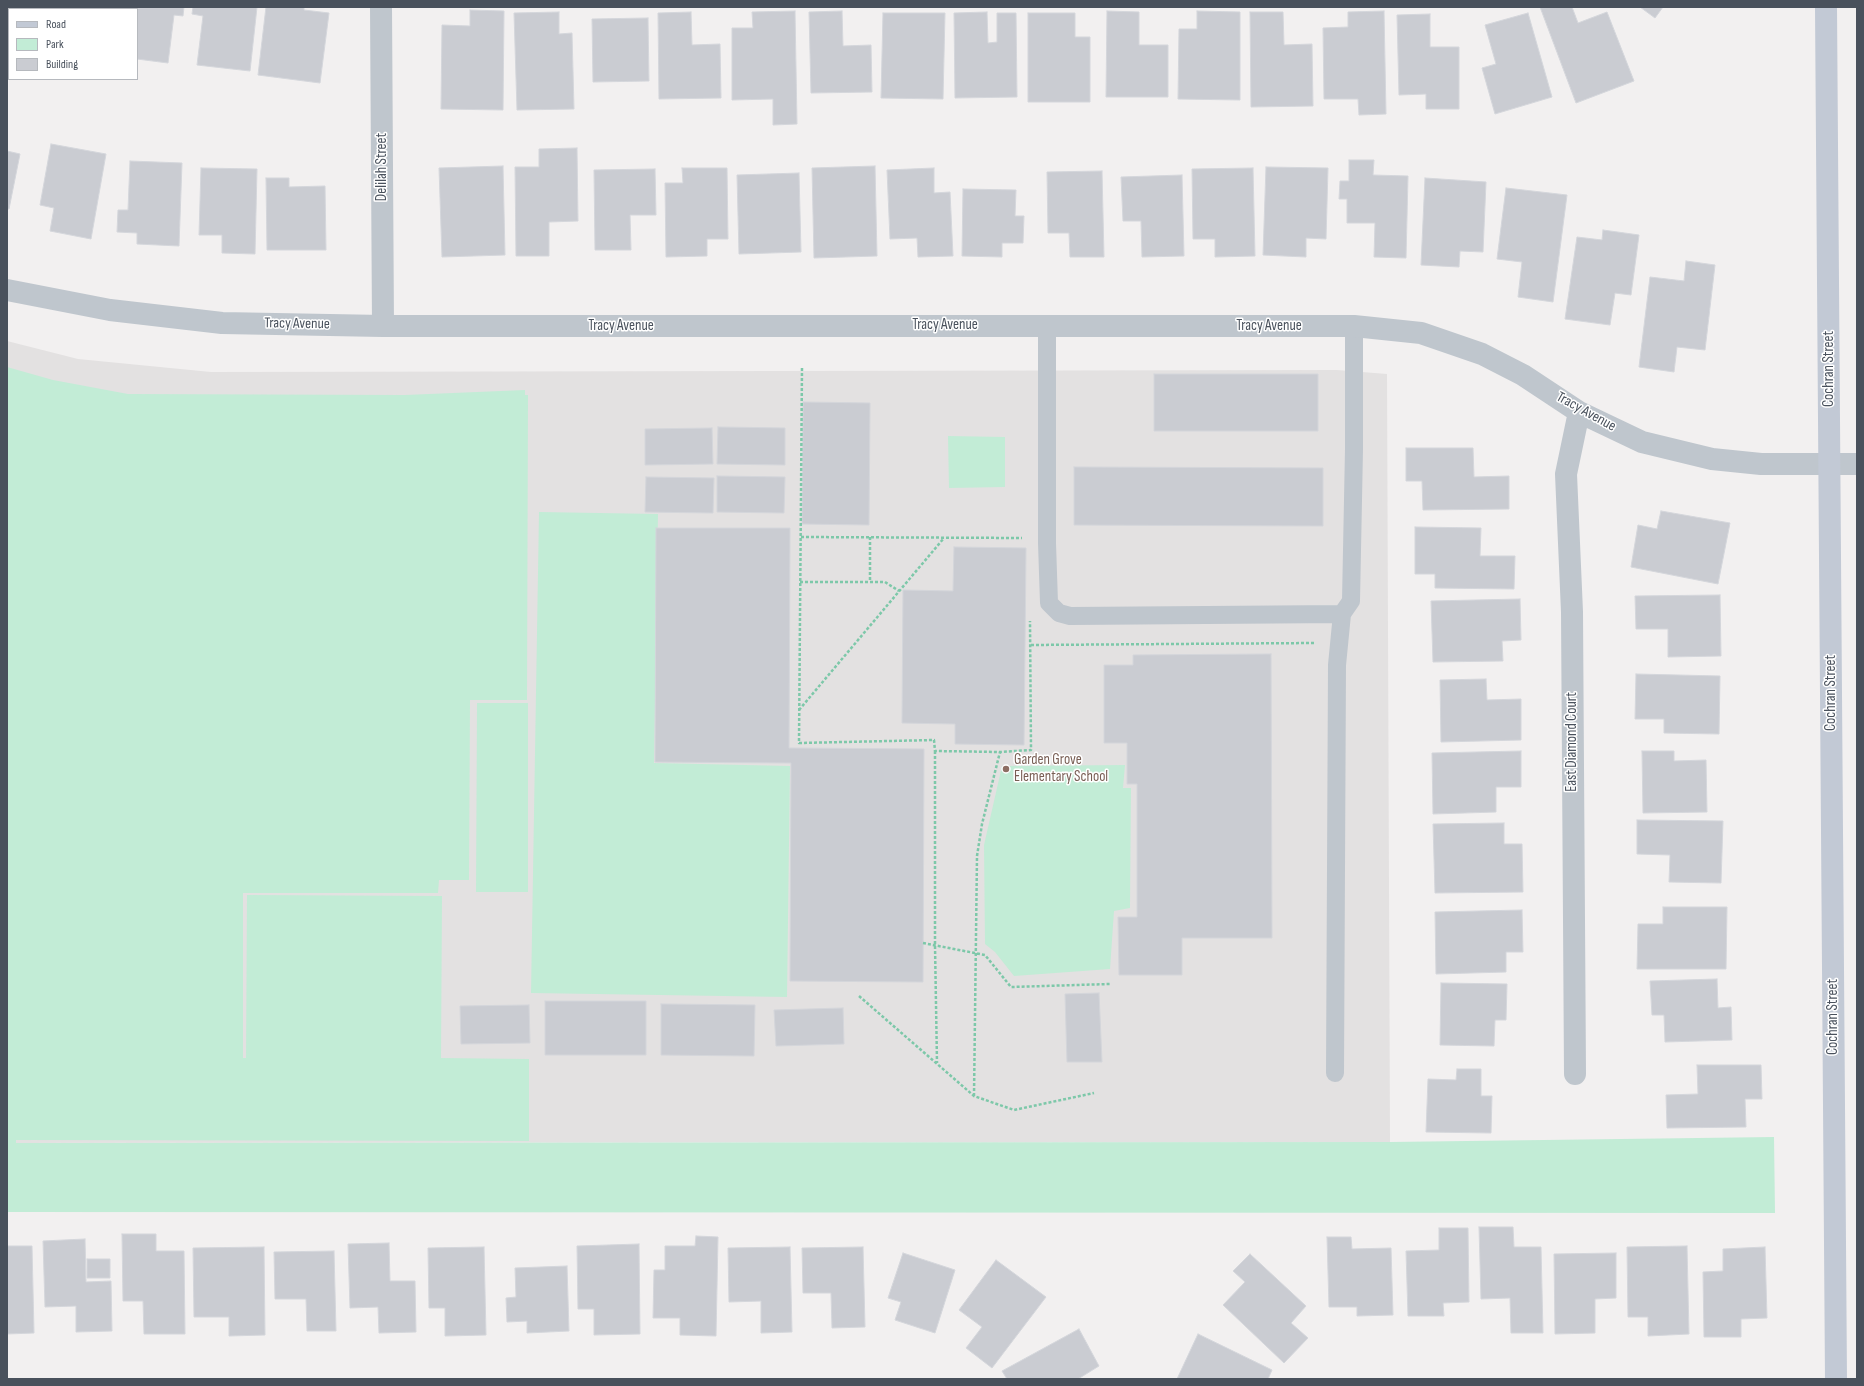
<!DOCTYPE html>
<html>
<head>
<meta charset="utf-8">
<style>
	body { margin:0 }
	#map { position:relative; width:1864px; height:1386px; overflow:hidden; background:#f2f0f0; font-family:"Sofia Sans Condensed",sans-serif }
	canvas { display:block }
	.frame { position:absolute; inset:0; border:8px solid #49515c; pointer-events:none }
	.legend { position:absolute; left:8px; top:8px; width:130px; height:72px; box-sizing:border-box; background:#fff; border:1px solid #b6b9be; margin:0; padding:5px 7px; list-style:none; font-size:12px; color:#49515c }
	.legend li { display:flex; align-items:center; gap:8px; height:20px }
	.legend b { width:20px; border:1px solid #b6b9be }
</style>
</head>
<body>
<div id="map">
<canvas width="1864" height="1386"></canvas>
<div class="frame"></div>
<ul class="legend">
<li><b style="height:5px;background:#c2c9d5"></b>Road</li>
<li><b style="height:11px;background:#c2ecd6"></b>Park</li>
<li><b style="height:11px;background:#caccd2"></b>Building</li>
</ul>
</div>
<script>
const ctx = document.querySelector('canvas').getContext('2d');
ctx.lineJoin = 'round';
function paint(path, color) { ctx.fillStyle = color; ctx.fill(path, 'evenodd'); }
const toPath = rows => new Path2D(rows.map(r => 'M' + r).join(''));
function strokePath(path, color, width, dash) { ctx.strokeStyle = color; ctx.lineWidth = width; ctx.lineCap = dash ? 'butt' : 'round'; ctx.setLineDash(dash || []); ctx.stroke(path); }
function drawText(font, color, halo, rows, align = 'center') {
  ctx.font = font + ' "Sofia Sans Condensed",sans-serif'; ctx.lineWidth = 3; ctx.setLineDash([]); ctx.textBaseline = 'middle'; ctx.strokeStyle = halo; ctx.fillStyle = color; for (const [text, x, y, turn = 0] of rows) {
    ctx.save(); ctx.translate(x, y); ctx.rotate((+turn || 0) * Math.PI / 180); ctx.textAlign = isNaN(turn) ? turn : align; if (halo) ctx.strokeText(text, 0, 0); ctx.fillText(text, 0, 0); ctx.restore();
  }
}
paint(toPath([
	[7,341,78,359,211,372,1337,370,1387,374,1390,1142,7,1143]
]), '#e3e1e1');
paint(toPath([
	[7,367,53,380,128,394,405,395,525,390,525,395,528,395,527,700,470,700,469,880,439,880,438,893,243,893,243,1058,246,1058,247,895,442,896,441,1058,529,1059,529,1141,16,1140,16,1143,1390,1142,1774,1137,1775,1213,7,1212],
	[948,436,1005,437,1005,487,949,488],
	[539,512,658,514,654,763,790,766,787,997,531,993],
	[477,703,528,703,528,892,476,892],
	[1125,765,1123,788,1131,788,1130,908,1114,911,1110,969,1014,976,995,952,985,944,984,845,1002,766]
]), '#c2ecd6');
const building = toPath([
	[7,7,34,7,34,9,9,9,9,46,7,46,7,7],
	[56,7,111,7,111,9,56,9,56,7],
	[121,7,184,7,183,16,174,15,168,63,137,59,137,9,120,9,121,7],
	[193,7,257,7,250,71,197,65,203,16,192,14,193,7],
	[266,7,304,7,304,10,329,13,320,83,258,75,266,7],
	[1540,7,1572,7,1578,23,1607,12,1634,81,1576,103,1540,7],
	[1640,7,1663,7,1655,18,1640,7],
	[470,10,504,11,503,110,441,109,442,25,470,26,470,10],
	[795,11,797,124,773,125,773,99,732,100,732,28,753,28,752,12,795,11],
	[842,11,843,46,871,45,872,92,811,93,809,12,842,11],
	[1107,11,1139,12,1139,45,1168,45,1168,97,1106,97,1107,11],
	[1197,11,1240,12,1240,100,1178,99,1179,29,1197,29,1197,11],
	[1384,11,1386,114,1359,115,1358,99,1324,99,1323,28,1348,27,1348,12,1384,11],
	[559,12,559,34,572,33,574,109,517,110,514,13,559,12],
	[691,12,692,45,720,44,721,98,659,99,658,13,691,12],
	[987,12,988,43,997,42,997,13,1016,13,1017,97,955,98,954,13,987,12],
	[1250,12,1283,12,1284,45,1312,44,1313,106,1251,107,1250,12],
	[883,13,945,13,943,99,881,98,883,13],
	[1028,13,1075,13,1075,37,1090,37,1090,102,1028,102,1028,13],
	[1528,13,1552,97,1495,114,1482,68,1496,64,1485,25,1528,13],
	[1430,14,1430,47,1459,47,1459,109,1426,109,1426,94,1399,95,1397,15,1430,14],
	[648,18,649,81,593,82,592,19,648,18],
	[51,144,106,154,91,239,50,231,54,208,40,205,51,144],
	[577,148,578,221,549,222,549,256,516,256,515,167,539,167,539,149,577,148],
	[7,151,20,154,9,209,7,209,7,151],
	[1349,160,1374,160,1373,175,1408,176,1406,258,1374,257,1375,223,1347,223,1347,199,1339,199,1340,181,1349,181,1349,160],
	[130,161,182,163,179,246,137,244,137,233,117,232,118,210,128,210,130,161],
	[503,166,505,255,442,257,439,168,503,166],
	[875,166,877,256,814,258,812,168,875,166],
	[1266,167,1328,168,1326,239,1306,238,1306,257,1263,255,1266,167],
	[201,168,257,169,255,254,222,253,222,235,199,235,201,168],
	[682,168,727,168,728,239,707,239,707,256,666,257,665,183,683,183,682,168],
	[934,168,934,193,950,192,953,256,918,257,917,238,890,239,887,170,934,168],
	[1253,168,1255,256,1215,257,1215,239,1193,239,1192,169,1253,168],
	[655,169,656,215,630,215,631,250,595,250,594,170,655,169],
	[1102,171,1104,257,1070,257,1069,233,1048,233,1047,172,1102,171],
	[799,173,801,252,739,254,737,175,799,173],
	[1182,175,1184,256,1142,257,1141,221,1123,221,1121,177,1182,175],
	[266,178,289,178,289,187,325,186,326,250,267,250,266,178],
	[1425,178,1486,182,1483,252,1460,251,1459,267,1421,265,1425,178],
	[1506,188,1567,195,1553,302,1518,297,1522,262,1497,259,1506,188],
	[963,189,1016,190,1015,216,1024,216,1023,243,1002,243,1002,257,962,256,963,189],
	[1603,230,1639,235,1631,295,1615,293,1610,325,1565,319,1577,237,1602,240,1603,230],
	[1686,261,1715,265,1705,350,1677,347,1674,372,1639,367,1650,277,1684,281,1686,261],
	[1154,374,1318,374,1318,431,1154,431,1154,374],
	[803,402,870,403,869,525,802,524,803,402],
	[718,427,785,428,785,465,717,464,718,427],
	[712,428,713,464,645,465,645,429,712,428],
	[1406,448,1473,448,1474,477,1509,476,1509,509,1423,510,1422,481,1406,481,1406,448],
	[1074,467,1323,468,1323,526,1074,525,1074,467],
	[717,476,785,477,784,513,717,512,717,476],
	[646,477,714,478,713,513,645,512,646,477],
	[1661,511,1730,523,1718,584,1631,567,1638,525,1657,529,1661,511],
	[1415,527,1481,528,1480,556,1515,556,1514,589,1435,588,1435,574,1415,574,1415,527],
	[656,528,790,528,789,748,924,749,923,982,790,981,791,763,655,762,656,528],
	[954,547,1026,548,1024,745,955,744,955,724,902,723,903,590,953,591,954,547],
	[1720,595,1721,656,1668,657,1668,629,1636,629,1635,596,1720,595],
	[1520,599,1521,640,1502,641,1503,661,1433,662,1431,601,1520,599],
	[1271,654,1272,938,1182,938,1182,975,1119,975,1118,917,1137,917,1137,784,1127,784,1127,743,1104,743,1104,665,1133,665,1133,655,1271,654],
	[1636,674,1720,676,1719,734,1664,733,1664,719,1635,719,1636,674],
	[1486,679,1487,700,1521,699,1521,740,1441,742,1440,680,1486,679],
	[1521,751,1521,787,1496,787,1496,812,1433,814,1432,753,1521,751],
	[1642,751,1674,751,1674,761,1706,760,1707,812,1643,813,1642,751],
	[1637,820,1723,821,1721,883,1669,882,1670,855,1637,854,1637,820],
	[1504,823,1504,844,1522,844,1523,892,1435,893,1433,824,1504,823],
	[1663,907,1727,907,1726,969,1637,969,1638,924,1663,924,1663,907],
	[1522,910,1523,952,1506,952,1506,972,1436,974,1435,912,1522,910],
	[1717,979,1718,1008,1731,1007,1732,1040,1665,1042,1664,1015,1652,1015,1650,981,1717,979],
	[1441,983,1507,984,1506,1020,1495,1020,1494,1046,1440,1045,1441,983],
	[1099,993,1102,1062,1067,1062,1065,994,1099,993],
	[545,1001,646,1001,646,1055,545,1055,545,1001],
	[661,1004,755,1005,754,1056,661,1055,661,1004],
	[529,1005,530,1043,461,1044,460,1006,529,1005],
	[843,1008,844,1044,776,1046,774,1010,843,1008],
	[1697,1065,1761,1065,1762,1099,1745,1099,1746,1127,1667,1128,1666,1095,1698,1094,1697,1065],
	[1457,1069,1481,1069,1481,1096,1492,1096,1491,1133,1426,1132,1428,1079,1456,1080,1457,1069],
	[1479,1227,1513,1227,1514,1247,1541,1247,1543,1333,1511,1333,1510,1298,1481,1299,1479,1227],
	[1439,1228,1468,1228,1469,1302,1443,1303,1444,1316,1408,1316,1406,1251,1439,1250,1439,1228],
	[122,1234,156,1234,156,1251,184,1251,185,1334,144,1334,143,1301,123,1301,122,1234],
	[696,1236,718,1237,716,1336,680,1335,680,1318,653,1318,654,1270,665,1270,665,1246,695,1246,696,1236],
	[1327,1237,1351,1237,1352,1249,1391,1248,1393,1315,1357,1316,1357,1307,1329,1307,1327,1237],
	[85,1239,86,1282,111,1281,112,1331,76,1332,76,1306,45,1307,43,1241,85,1239],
	[389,1243,390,1281,415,1281,416,1332,379,1333,378,1307,350,1308,348,1244,389,1243],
	[639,1244,640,1334,594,1335,594,1309,578,1309,577,1246,639,1244],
	[7,1246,32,1246,34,1333,7,1334,7,1246],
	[1687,1246,1689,1334,1648,1336,1648,1317,1628,1317,1627,1247,1687,1246],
	[264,1247,265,1335,229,1336,229,1317,194,1317,193,1248,264,1247],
	[484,1247,486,1335,445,1336,445,1308,429,1308,428,1248,484,1247],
	[790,1247,792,1332,761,1333,761,1301,729,1302,728,1248,790,1247],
	[863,1247,865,1327,832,1328,831,1293,803,1293,802,1248,863,1247],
	[1765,1247,1767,1318,1741,1319,1741,1337,1704,1337,1703,1272,1723,1271,1723,1249,1765,1247],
	[334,1251,336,1331,307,1331,306,1299,275,1299,274,1252,334,1251],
	[903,1253,955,1270,935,1333,895,1320,901,1302,888,1298,903,1253],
	[1616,1253,1616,1298,1595,1299,1595,1333,1555,1334,1554,1254,1616,1253],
	[1250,1254,1306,1306,1291,1323,1308,1338,1284,1363,1223,1305,1245,1282,1233,1271,1250,1254],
	[87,1259,110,1259,110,1278,87,1278,87,1259],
	[996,1260,1046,1297,992,1368,966,1348,982,1327,959,1310,996,1260],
	[567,1266,569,1331,527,1333,527,1321,507,1322,506,1298,516,1297,515,1268,567,1266],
	[1079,1329,1099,1366,1078,1379,1007,1379,1002,1371,1079,1329],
	[1198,1334,1272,1370,1268,1379,1177,1379,1198,1334]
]);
paint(building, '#caccd2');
strokePath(building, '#d4d6db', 1);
strokePath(toPath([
	[802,368,799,743,934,740,935,751,1000,752,1031,750,1030,621],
	[801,537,1022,538],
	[870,537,870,582],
	[800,582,885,582,899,591],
	[1031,645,1314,643],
	[799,710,944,538],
	[935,751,935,945,937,1063],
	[923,943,985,955,1011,987,1110,984],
	[859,996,974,1096,1014,1110,1094,1093],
	[974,1096,977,856,982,824,1000,752]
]), '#7dc8a9', 2.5, [3, 2]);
strokePath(toPath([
	[1047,325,1047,543,1049,603,1059,613,1070,616,1342,614,1351,601,1354,449,1354,326],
	[1335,1073,1337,665,1342,614]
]), '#bfc6cd', 18);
strokePath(toPath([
	[381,7,383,326],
	[7,290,110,310,222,323,383,326,1354,326,1421,333,1482,354,1523,375,1579,412,1642,442,1712,459,1761,464,1857,464],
	[1575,1074,1572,612,1566,474,1579,412]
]), '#bfc6cd', 22);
strokePath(toPath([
	[1826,7,1836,1379]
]), '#c2c9d5', 22);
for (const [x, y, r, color] of [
	[1006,769,4,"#8d6e63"]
]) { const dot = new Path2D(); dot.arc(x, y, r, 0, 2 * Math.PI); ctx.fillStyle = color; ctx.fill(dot); strokePath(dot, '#fff', 1.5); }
drawText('15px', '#49515c', '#fff', [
	["Delilah Street",382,167,-90],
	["Tracy Avenue",297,324,1],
	["Tracy Avenue",945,325],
	["Tracy Avenue",621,326],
	["Tracy Avenue",1269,326],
	["Cochran Street",1829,369,-90],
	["Tracy Avenue",1586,412,29],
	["Cochran Street",1831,693,-90],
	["East Diamond Court",1572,742,-90],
	["Cochran Street",1833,1017,-90]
]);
drawText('15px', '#785e54', '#fff', [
	["Garden Grove",1014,760],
	["Elementary School",1014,777]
], 'left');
</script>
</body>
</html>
